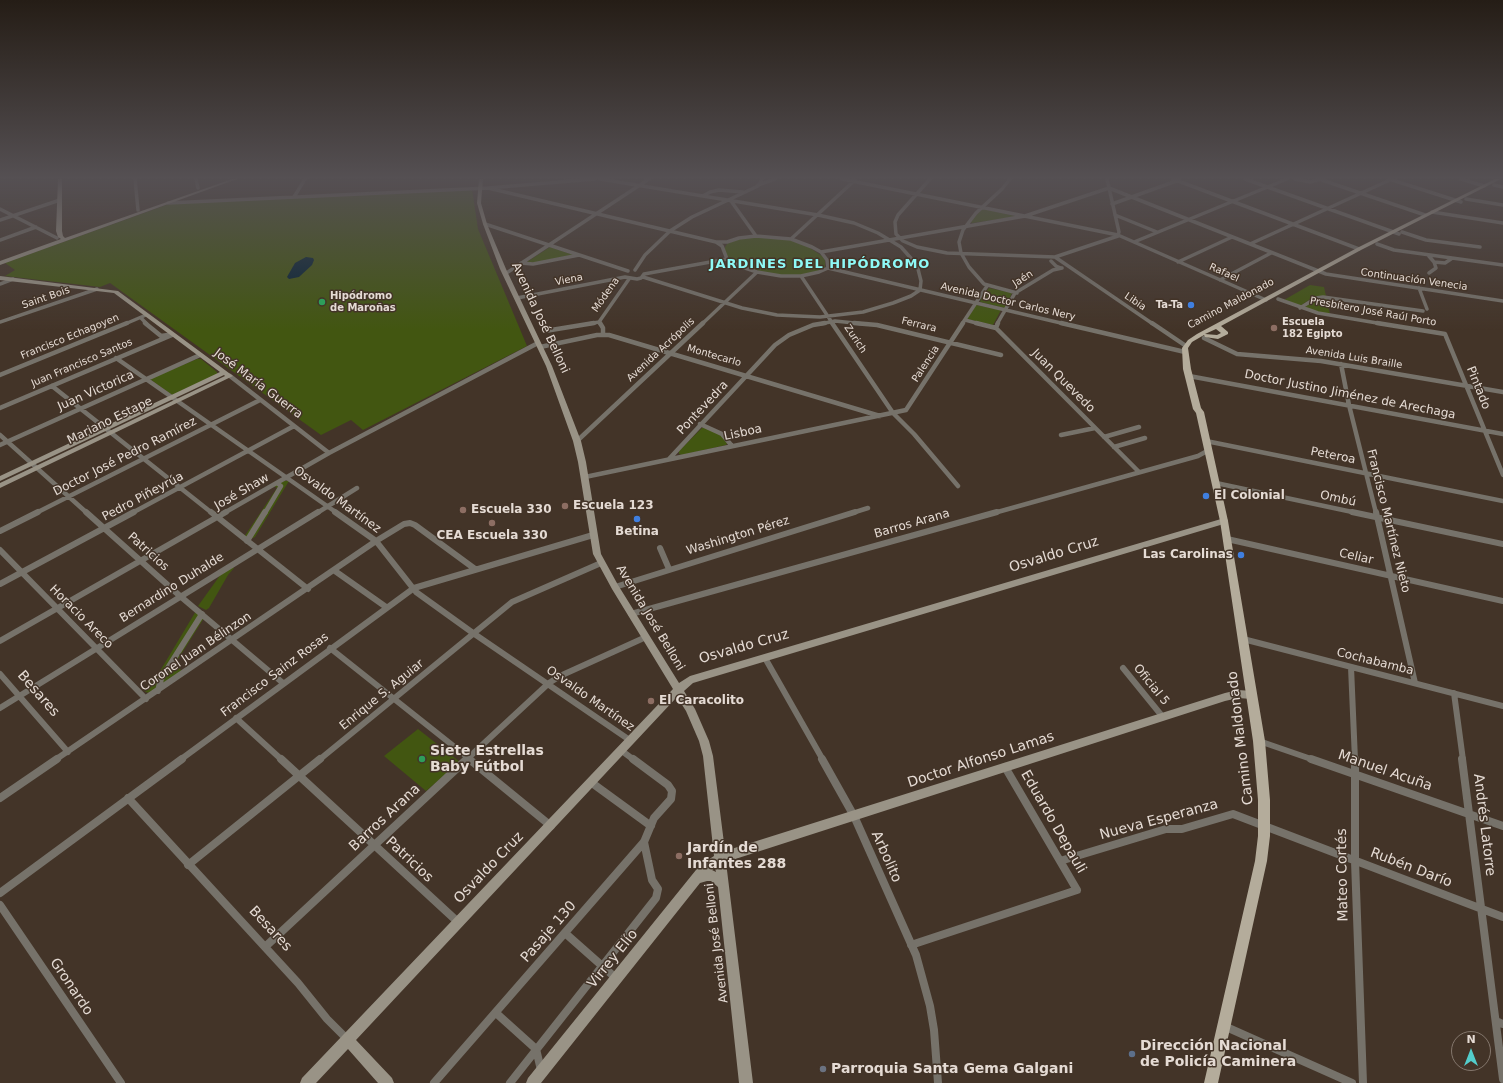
<!DOCTYPE html>
<html>
<head>
<meta charset="utf-8">
<style>
	body { margin:0 }
	#map { position:relative; width:1503px; height:1083px; overflow:hidden; background:#433428; font-family:"DejaVu Sans",sans-serif }
	canvas { display:block }
	.north { position:absolute; left:1451px; top:1031px; width:40px; height:40px; box-sizing:border-box; background:#433428; border:1px solid #84776d; border-radius:50%; rotate:0deg; font-size:11px; font-weight:700; line-height:16px; text-align:center; color:#e5dbd4 }
	.north::after { content:''; display:block; margin:auto; width:14px; height:18px; background:#53cdcb; clip-path:polygon(50% 0,100% 100%,50% 72%,0 100%) }
</style>
</head>
<body>
<div id="map">
<canvas width="1503" height="1083"></canvas>
<div class="north">N</div>
</div>
<script>
const ctx = document.querySelector('canvas').getContext('2d');
ctx.lineJoin = 'round';
function paint(path, color) { ctx.fillStyle = color; ctx.fill(path, 'evenodd'); }
const toPath = rows => new Path2D(rows.map(r => 'M' + r).join(''));
function strokePath(path, color, width, dash) { ctx.strokeStyle = color; ctx.lineWidth = width; ctx.lineCap = dash ? 'butt' : 'round'; ctx.setLineDash(dash || []); ctx.stroke(path); }
function drawText(font, color, halo, rows, align = 'center') {
  ctx.font = font + ' "DejaVu Sans",sans-serif'; ctx.lineWidth = 3; ctx.setLineDash([]); ctx.textBaseline = 'middle'; ctx.strokeStyle = halo; ctx.fillStyle = color; for (const [text, x, y, turn = 0] of rows) {
    ctx.save(); ctx.translate(x, y); ctx.rotate((+turn || 0) * Math.PI / 180); ctx.textAlign = isNaN(turn) ? turn : align; if (halo) ctx.strokeText(text, 0, 0); ctx.fillText(text, 0, 0); ctx.restore();
  }
}
paint(toPath([
	[472,189,478,229,527,346,363,430,351,420,321,435,110,283,100,287,5,276,15,270,5,263,169,204],
	[984,209,1015,216,1015,217,972,223,971,222,973,219,981,210],
	[755,237,790,240,807,246,822,256,825,260,825,267,816,272,799,275,781,275,759,271,740,265,726,255,724,249,727,244,734,240],
	[550,247,574,255,531,263,527,262],
	[1310,285,1324,287,1326,296,1315,296,1300,306,1284,300],
	[989,288,1012,293,1005,308,980,302,982,297],
	[1326,297,1330,314,1321,313,1304,307,1318,298],
	[976,305,1001,310,993,325,967,319],
	[197,359,201,359,217,372,217,374,172,395,150,379],
	[702,428,706,428,720,434,727,443,726,445,682,455,679,454,679,451],
	[284,481,289,481,255,537,251,539,244,537,277,488,274,486],
	[233,566,234,568,228,575,209,608,206,610,198,606,221,574],
	[196,611,204,618,175,664,183,672,149,693,146,692,143,690,157,676],
	[418,729,460,762,426,791,384,756]
]), '#425611');
paint(toPath([
	[306,257,313,258,314,260,312,265,299,277,289,279,287,277,295,263]
]), '#042134');
strokePath(toPath([
	[135,179,138,210],
	[196,179,198,188],
	[600,179,818,215,854,223,878,233,901,247,917,265,921,281,920,290,911,296,893,303,863,312,820,317,777,315,742,308,643,277],
	[842,179,1118,235,1266,300],
	[930,179,898,215,895,222,896,234,903,241,917,247,947,253,1055,257,1118,236],
	[1010,179,1002,189,976,213,963,230,959,242,961,253,969,267,984,284,1017,293],
	[1107,179,1119,232,1118,235],
	[1173,179,1359,249],
	[1245,179,1399,234],
	[1295,179,1310,182,1321,179],
	[1319,179,1425,215],
	[1389,179,1461,202],
	[1461,179,1484,186],
	[758,185,775,179],
	[1494,185,1503,187],
	[488,188,716,242],
	[703,196,710,192,719,190,743,192],
	[294,197,305,179],
	[1466,199,1503,205],
	[731,201,756,236],
	[168,203,488,188,595,179],
	[1112,204,1179,180],
	[0,209,57,238],
	[1432,212,1503,223],
	[1115,215,1157,232],
	[0,220,60,200],
	[485,224,628,271],
	[1402,232,1426,240,1480,247],
	[756,236,791,239,812,247,821,252,827,260,828,268,819,272,801,276,781,276,757,272,742,267,727,259,722,246,716,242,727,242,739,238,756,236],
	[791,239,855,180],
	[0,240,36,227],
	[1134,242,1287,179],
	[1250,244,1392,179],
	[1377,244,1394,250,1503,265],
	[821,252,1025,216,1109,188,1326,274,1503,301],
	[1428,255,1434,262,1436,268,1429,273],
	[1055,257,1153,324],
	[1051,261,1056,266,1061,268],
	[1178,262,1232,237],
	[1434,262,1445,263,1451,259],
	[521,263,533,264,579,255],
	[828,268,1065,324],
	[635,270,645,255,670,231,692,217,758,186,762,179],
	[505,274,649,179],
	[644,274,727,259],
	[801,276,833,324],
	[625,277,637,279,641,278,644,274],
	[1220,280,1271,253],
	[0,284,13,279],
	[1419,288,1427,309],
	[517,298,625,277],
	[1278,299,1318,313,1383,324],
	[1300,308,1316,298,1323,297,1423,311],
	[141,318,147,324],
	[965,320,980,324],
	[0,322,97,289],
	[599,322,629,279],
	[599,322,600,324],
	[125,324,146,315],
	[588,324,599,322],
	[702,324,757,272],
	[820,324,835,321,864,324],
	[962,324,987,286],
	[997,324,1015,293,1053,270,1062,268]
]), '#76726a', 3.5);
strokePath(toPath([
	[145,323,161,336,168,335],
	[600,323,603,328,603,334],
	[832,323,893,413,914,434,958,486],
	[854,323,877,325,1001,355],
	[976,323,996,328,1139,472],
	[1061,323,1185,352],
	[1152,323,1186,346],
	[1377,323,1445,334,1503,475],
	[996,328,998,323],
	[545,331,594,323],
	[1204,338,1237,354,1321,361,1503,392],
	[540,347,597,335,609,335,880,416],
	[116,358,337,513],
	[1341,364,1349,405,1376,513],
	[0,375,127,323],
	[230,376,329,453],
	[1189,376,1503,434],
	[52,386,212,513],
	[0,408,172,335],
	[700,424,722,434,732,446],
	[0,435,87,513],
	[1061,435,1095,428],
	[1104,437,1139,427],
	[577,441,703,323],
	[1206,441,1503,501],
	[0,445,200,355],
	[1114,447,1145,438],
	[669,459,775,345,789,335,813,325,825,323],
	[585,477,906,410,963,323],
	[1216,483,1357,513],
	[36,513,260,400],
	[132,513,294,426],
	[224,513,329,453,538,343],
	[265,513,281,486,277,483],
	[317,513,357,488],
	[852,513,868,508],
	[994,513,1198,456,1209,450]
]), '#76726a', 4.5);
strokePath(toPath([
	[86,512,180,596,283,683],
	[211,512,308,589],
	[335,512,376,541,416,592,473,633,631,741],
	[1352,512,1503,544],
	[1376,512,1415,683],
	[0,531,38,512],
	[1227,539,1503,601],
	[247,541,265,512],
	[660,548,669,569],
	[0,550,146,699],
	[335,571,386,607],
	[0,584,134,512],
	[615,587,855,512],
	[631,614,997,512],
	[1243,639,1503,706],
	[0,641,226,512],
	[330,648,471,760],
	[765,658,823,760],
	[1351,667,1355,760],
	[1123,668,1162,716],
	[0,674,68,752],
	[158,691,161,679,202,614],
	[1454,693,1463,760],
	[0,708,318,512],
	[236,718,282,760],
	[1259,741,1314,760],
	[622,751,634,760],
	[55,760,376,541,404,524,410,523,415,525,475,569],
	[180,760,414,588,593,535],
	[319,760,512,602,601,563],
	[466,760,549,683,560,676,646,637]
]), '#76726a', 6);
strokePath(toPath([
	[281,759,459,923],
	[469,759,551,826],
	[822,759,854,816,916,955,930,1006,934,1030,938,1083],
	[1311,759,1503,826],
	[1355,759,1355,861,1363,1083],
	[1462,759,1503,1079],
	[592,783,651,826],
	[0,798,57,759],
	[128,798,298,983,327,1019,348,1040],
	[1060,861,1166,829,1182,829,1233,814,1503,917],
	[188,865,320,759],
	[0,893,182,759],
	[0,905,121,1083],
	[565,933,617,979],
	[911,945,1077,890,1005,767],
	[265,947,467,759],
	[496,1013,536,1049,541,1070],
	[1496,1021,1503,1024],
	[1224,1026,1352,1083],
	[434,1083,644,842,654,818,671,799,672,791,668,785,633,759],
	[510,1083,656,898,658,889,652,880,644,842]
]), '#76726a', 8);
paint(toPath([
	[58,179,62,179,62,231,63,236,65,238,232,179,237,179,0,265,0,261,61,239,58,237,56,231,58,179],
	[479,179,483,179,481,203,487,224,506,269,552,366,581,441,586,462,601,554,618,585,679,683,690,676,1221,519,1227,519,1228,521,1227,523,693,683,684,691,695,709,709,741,713,756,725,851,1225,693,1238,690,1252,691,1255,692,1257,695,1255,698,1252,699,1238,698,1225,701,726,862,753,1083,739,1083,718,887,711,881,707,881,700,883,541,1083,526,1083,528,1078,700,865,714,856,703,756,699,741,686,711,677,697,356,1040,392,1078,394,1083,378,1083,348,1049,316,1083,300,1083,302,1078,673,689,612,589,593,554,578,462,573,441,546,366,500,269,483,224,477,203,479,179],
	[715,868,716,872,712,870,715,868],
	[0,276,118,291,233,376,0,488,0,483,225,376,224,375,0,481,0,476,220,372,114,293,0,280,0,276]
]), '#999386');
paint(toPath([
	[1495,179,1501,179,1361,250,1221,326,1228,332,1228,334,1218,339,1205,337,1204,335,1192,342,1188,348,1191,369,1201,408,1204,412,1228,521,1265,741,1270,800,1270,836,1267,861,1218,1083,1204,1083,1255,861,1258,836,1258,800,1253,741,1220,521,1196,413,1193,409,1183,369,1182,348,1188,340,1197,334,1357,248,1495,179],
	[1216,329,1221,333,1217,335,1205,334,1216,329]
]), '#b4ac9b');
const sky = ctx.createLinearGradient(0, 0, 0, 330);
sky.addColorStop(0, '#251d16');
sky.addColorStop(0.54, '#555053');
sky.addColorStop(1, '#55505300');
ctx.fillStyle = sky;
ctx.fillRect(0, 0, 1503, 330);
for (const [x, y, r, color] of [
	[322,302,4,"#2e9e5b"],
	[1191,305,4,"#3f7fe0"],
	[1274,328,4,"#8d6e63"],
	[1206,496,4,"#3f7fe0"],
	[565,506,4,"#8d6e63"],
	[463,510,4,"#8d6e63"],
	[637,519,4,"#3f7fe0"],
	[492,523,4,"#8d6e63"],
	[1241,555,4,"#3f7fe0"],
	[651,701,4,"#8d6e63"],
	[422,759,4,"#2e9e5b"],
	[679,856,4,"#8d6e63"],
	[1132,1054,4,"#5c6f8a"],
	[823,1069,4,"#6b7280"]
]) { const dot = new Path2D(); dot.arc(x, y, r, 0, 2 * Math.PI); ctx.fillStyle = color; ctx.fill(dot); strokePath(dot, '#433428', 1.5); }
drawText('10px', '#e5dbd4', '#433428', [
	["Rafael",1224,273,24],
	["Jaén",1023,279,-33],
	["Viena",569,280,-11],
	["Continuación Venecia",1414,280,8],
	["Módena",606,295,-55],
	["Saint Bois",46,298,-19],
	["Avenida Doctor Carlos Nery",1008,302,13],
	["Libia",1135,302,34],
	["Camino Maldonado",1231,304,-28],
	["Presbítero José Raúl Porto",1373,312,10],
	["Ferrara",919,325,14],
	["Francisco Echagoyen",70,337,-22],
	["Zurich",855,339,56],
	["Avenida Acrópolis",661,350,-43],
	["Montecarlo",714,356,16],
	["Avenida Luis Braille",1354,358,9],
	["Juan Francisco Santos",82,363,-23],
	["Palencia",926,364,-57]
]);
drawText('bold 10px', '#e5dbd4', '#433428', [
	["Hipódromo",330,296],
	["de Maroñas",330,308],
	["Ta-Ta",1183,305,"right"],
	["Escuela",1282,322],
	["182 Egipto",1282,334]
], 'left');
drawText('12px', '#e5dbd4', '#433428', [
	["Avenida José Belloni",540,318,65],
	["Juan Quevedo",1063,381,45],
	["José María Guerra",258,384,37],
	["Pintado",1478,388,68],
	["Juan Victorica",96,391,-24],
	["Doctor Justino Jiménez de Arechaga",1350,395,11],
	["Pontevedra",703,408,-47],
	["Mariano Estape",110,421,-26],
	["Lisboa",743,433,-12],
	["Peteroa",1333,456,11],
	["Doctor José Pedro Ramírez",125,457,-27],
	["José Shaw",242,492,-30],
	["Pedro Piñeyrúa",143,497,-28],
	["Ombú",1338,499,12],
	["Osvaldo Martínez",337,500,36],
	["Francisco Martínez Nieto",1388,521,76],
	["Barros Arana",912,524,-16],
	["Washington Pérez",738,536,-17],
	["Patricios",148,552,42],
	["Celiar",1356,557,13],
	["Bernardino Duhalde",172,588,-32],
	["Horacio Areco",81,617,45],
	["Avenida José Belloni",650,618,59],
	["Coronel Juan Bélinzon",196,652,-34],
	["Cochabamba",1375,662,14],
	["Francisco Sainz Rosas",275,675,-37],
	["Oficial 5",1151,685,51],
	["Enrique S. Aguiar",382,695,-39],
	["Osvaldo Martínez",590,699,35],
	["Avenida José Belloni",717,943,-97]
]);
drawText('bold 12px', '#e5dbd4', '#433428', [
	["El Colonial",1214,496],
	["Escuela 123",573,506],
	["Escuela 330",471,510],
	["Betina",637,532,"center"],
	["CEA Escuela 330",492,536,"center"],
	["Las Carolinas",1233,555,"right"],
	["El Caracolito",659,701]
], 'left');
ctx.letterSpacing = '1px';
drawText('bold 13px', '#8ef9f6', '#433428', [
	["JARDINES DEL HIPÓDROMO",820,265]
]);
ctx.letterSpacing = '0px';
drawText('14px', '#e5dbd4', '#433428', [
	["Osvaldo Cruz",1054,555,-17],
	["Osvaldo Cruz",744,647,-16],
	["Besares",38,694,49],
	["Camino Maldonado",1241,738,-97],
	["Doctor Alfonso Lamas",981,760,-18],
	["Manuel Acuña",1385,771,19],
	["Barros Arana",385,818,-43],
	["Nueva Esperanza",1159,820,-15],
	["Eduardo Depauli",1053,822,60],
	["Andrés Latorre",1484,825,83],
	["Arbolito",886,857,66],
	["Patricios",409,860,43],
	["Osvaldo Cruz",489,868,-46],
	["Rubén Darío",1411,868,21],
	["Mateo Cortés",1343,875,-91],
	["Besares",270,929,47],
	["Pasaje 130",549,932,-49],
	["Virrey Elío",613,959,-51],
	["Gronardo",71,987,56]
]);
drawText('bold 14px', '#e5dbd4', '#433428', [
	["Siete Estrellas",430,751],
	["Baby Fútbol",430,767],
	["Jardín de",687,848],
	["Infantes 288",687,864],
	["Dirección Nacional",1140,1046],
	["de Policía Caminera",1140,1062],
	["Parroquia Santa Gema Galgani",831,1069]
], 'left');
</script>
</body>
</html>
